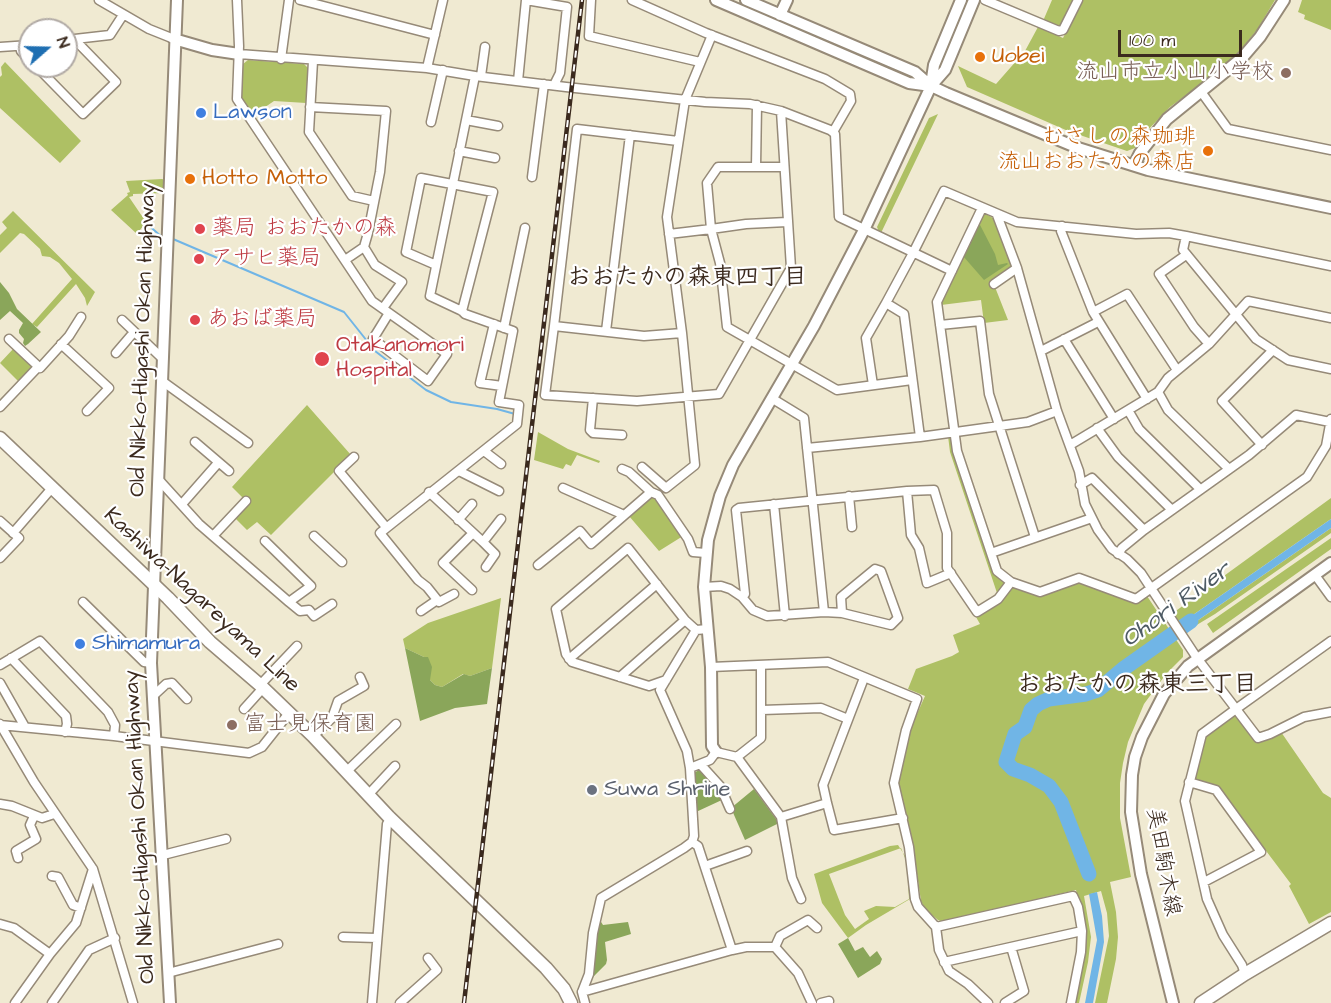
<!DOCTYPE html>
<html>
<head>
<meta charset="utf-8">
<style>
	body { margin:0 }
	#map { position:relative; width:1331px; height:1003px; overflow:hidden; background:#f0ead2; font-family:"Architects Daughter",sans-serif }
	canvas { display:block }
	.north { position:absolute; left:18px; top:18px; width:60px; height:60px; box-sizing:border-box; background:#fff; border:2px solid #b1aaa5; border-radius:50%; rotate:70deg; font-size:16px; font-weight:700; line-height:24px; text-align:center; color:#3b2a1e }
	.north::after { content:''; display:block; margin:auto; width:21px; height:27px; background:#1f6fb2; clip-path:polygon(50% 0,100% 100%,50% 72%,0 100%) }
	.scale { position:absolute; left:1118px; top:30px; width:124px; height:27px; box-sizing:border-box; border:3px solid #3b2a1e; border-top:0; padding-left:8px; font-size:18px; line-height:21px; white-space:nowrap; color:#3b2a1e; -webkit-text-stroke:4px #fff; paint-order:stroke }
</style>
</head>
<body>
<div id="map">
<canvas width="1331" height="1003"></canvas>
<div class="north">N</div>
<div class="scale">100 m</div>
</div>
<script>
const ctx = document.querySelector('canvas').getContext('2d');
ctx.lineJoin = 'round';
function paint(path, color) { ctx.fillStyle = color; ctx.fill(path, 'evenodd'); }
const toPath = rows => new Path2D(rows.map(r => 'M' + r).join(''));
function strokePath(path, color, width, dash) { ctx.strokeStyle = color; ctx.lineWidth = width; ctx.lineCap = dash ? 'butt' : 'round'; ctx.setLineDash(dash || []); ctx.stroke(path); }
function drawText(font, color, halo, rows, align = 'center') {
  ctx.font = font + ' "Architects Daughter","Klee One",sans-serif'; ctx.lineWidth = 4.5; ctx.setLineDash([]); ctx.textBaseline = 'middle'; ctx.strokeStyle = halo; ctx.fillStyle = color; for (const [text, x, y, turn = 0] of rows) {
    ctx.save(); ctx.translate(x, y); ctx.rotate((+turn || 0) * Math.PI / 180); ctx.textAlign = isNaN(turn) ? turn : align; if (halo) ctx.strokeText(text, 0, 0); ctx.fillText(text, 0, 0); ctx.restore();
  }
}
paint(toPath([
	[1052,0,1073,0,1061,25,1056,27,1043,21],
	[1082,0,1275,0,1257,30,1237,54,1211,77,1170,107,1145,133,1135,148,1127,151,1068,131,967,87,958,66,996,84,1025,51,1038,27,1063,38],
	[1302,0,1331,0,1331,30,1304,19,1305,15,1298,12],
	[248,60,304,64,308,68,306,103,274,101,252,116,241,96,243,64],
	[5,62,81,141,60,163,0,108,0,77,2,75,1,67],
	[938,114,881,233,879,232,877,227,929,118],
	[162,179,165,180,164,193,133,194,133,196,129,197,146,222,137,234,111,210,128,195,127,193,130,192,126,181],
	[13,211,95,292,87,306,85,298,76,284,37,327,32,324,72,279,59,263,50,257,42,256,40,249,24,234,20,233,0,253,0,235,7,228,2,222],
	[986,214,993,218,1006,241,1014,265,1013,269,993,282,1008,320,984,323,981,300,941,305,982,215],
	[14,348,32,365,32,369,19,382,0,363],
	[307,405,351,455,271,535,257,522,247,530,235,518,248,503,232,487],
	[538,432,568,449,600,461,599,463,577,455,571,466,566,464,563,469,534,460],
	[948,436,951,438,953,451,993,573,1004,581,1004,585,997,593,950,452],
	[651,497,656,499,683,536,659,551,629,516],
	[1331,498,1331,519,1180,624,1173,613],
	[1331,528,1331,533,1215,614,1185,632,1184,630],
	[1331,538,1331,549,1213,633,1207,624],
	[1079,582,1137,603,1147,596,1183,650,1183,657,1166,674,1144,704,1128,742,1123,763,1120,783,1120,818,1131,877,1110,882,1116,912,1118,937,1116,959,1107,1003,1095,1003,1109,936,1107,913,1101,891,1084,896,1091,937,1088,962,1079,1003,1075,1003,1086,939,1084,919,1076,890,943,922,938,920,925,909,921,901,913,847,898,785,909,732,925,696,908,689,916,669,952,656,959,652,953,635,980,624,976,617,1002,600,1011,588,1015,587,1040,596],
	[501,598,492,668,470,676,463,674,442,687,435,685,430,680,424,657,405,648,403,639,428,623],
	[1233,716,1236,716,1256,742,1281,732,1323,793,1331,798,1331,912,1309,924,1289,886,1291,884,1218,787,1195,780,1194,777,1204,738],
	[898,845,907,859,910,899,866,925,848,938,822,903,814,874,890,846],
	[901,848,907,863,909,899,895,907,876,906,864,911,869,919,855,929,845,915,829,874]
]), '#aec064');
paint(toPath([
	[979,223,995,254,998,265,1007,263,1008,264,984,280,963,256],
	[0,282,9,293,17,309,41,332,28,344,25,346,23,343,24,339,19,333,19,330,23,323,10,311,0,320],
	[405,648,424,657,428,657,432,667,430,680,435,685,442,687,464,674,470,676,492,668,487,704,455,708,420,721],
	[699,770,717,788,724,799,696,812,694,773],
	[754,789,779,823,745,840,731,808],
	[598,917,603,925,628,922,631,934,605,942,607,960,606,964,591,979,592,933],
	[848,938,855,951,863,947,870,957,877,951,882,959,880,964,858,978,838,944]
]), '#8aa65a');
paint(toPath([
	[1331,519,1331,528,1184,630,1180,624],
	[1170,631,1175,637,1141,661,1127,661],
	[1097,892,1102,916,1104,942,1093,1003,1085,1003,1097,940,1089,894]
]), '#70b5e6');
strokePath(toPath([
	[146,223,163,238],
	[173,239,344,312,375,351,426,390,451,402,497,409,515,414]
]), '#70b5e6', 2);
strokePath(toPath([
	[1089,874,1061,802,1049,786,1030,775,1013,769,1006,762,1015,734,1025,727,1031,710,1038,704,1049,699,1086,694,1098,690,1123,669,1191,621]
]), '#70b5e6', 15);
const minor = toPath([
	[99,0,149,29,174,39],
	[237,0,239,46,237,99,372,301,447,354,428,381,373,339,389,313],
	[300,0,435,35],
	[526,0,567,7,560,73,554,85],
	[591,0,589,36,700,62],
	[632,0,706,33,825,79,850,94,851,101,833,132],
	[985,0,1059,31,1063,30,1078,0],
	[66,40,110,35,123,15],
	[20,46,21,51,30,60],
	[0,47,30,45],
	[239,54,427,68,475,76,566,87,705,102,750,104,781,111,830,130,835,134,839,217,952,271],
	[281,59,289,0],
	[313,61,309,132,352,196,374,201],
	[36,66,83,114,116,82,78,43,78,39],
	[427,68,443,0],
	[481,76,485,47],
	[518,81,526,0],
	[1202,93,1228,129,1331,150],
	[310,107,386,111,380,172,368,233,364,247,345,260],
	[466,120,498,126],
	[431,122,443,70],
	[678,141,577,129,554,326,644,336,682,333,667,217,685,100,712,35],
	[459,151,495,158],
	[756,167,757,105],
	[783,167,718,167,707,183,711,229,746,224,787,222],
	[532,177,544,84],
	[982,208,937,302,957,451,997,571,1011,582,1040,592,1079,578,1136,599,1307,477,1326,446,1331,419],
	[997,215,1017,268,1057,411,1079,471,1085,504,1098,530,1112,549,1127,559,1141,573,1197,658,1236,709,1331,641],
	[1062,226,1061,231,1093,312],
	[669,234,711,229,720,263,727,327,837,390,912,380],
	[364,247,375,265,402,282,383,308],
	[1186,255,1159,274,1194,327,1209,344],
	[436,265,406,252,421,178,493,192,462,311],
	[1331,266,1186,236,1183,250,1256,339,1288,360,1331,369],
	[994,284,1017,268],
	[122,320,163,359],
	[494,324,480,383,502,386],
	[940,325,980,321,989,394,1035,537],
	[554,326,545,395,637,401,719,394,791,268,781,111],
	[504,328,525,228],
	[606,331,630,135],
	[9,339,40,368,69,336,81,317],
	[1064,339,1114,419],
	[61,344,109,388,87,411],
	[1041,351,1098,322],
	[116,353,134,332],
	[162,381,248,443],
	[873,385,866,338,886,303],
	[1158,392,1168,410,1229,469],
	[593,398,590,430,593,433,622,435],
	[1147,399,1093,312,1127,294,1177,370],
	[0,407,38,367],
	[1128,410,1139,429,1200,489],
	[1097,428,1118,457,1171,509],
	[920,437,904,314,886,303,913,253,944,191,1017,222,1136,234,1169,233,1186,236],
	[195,442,229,471],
	[1070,445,1158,392,1168,378,1209,344,1248,301,1331,318],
	[1262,445,1222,401,1273,350],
	[807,448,920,437,1028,422,1057,411],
	[484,451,501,464],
	[354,457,339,471,386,527],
	[642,467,666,488,695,465,682,333],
	[622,469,629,472,651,492,658,495,688,539,693,552,706,553],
	[459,471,499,491],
	[159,480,199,524,289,602,311,586,265,541],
	[1080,485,1092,478,1144,530],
	[563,488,624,515],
	[907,491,911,535,919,548,927,583,951,573],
	[429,492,483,542,501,519],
	[849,496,852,527],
	[182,504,218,463],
	[774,504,785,616],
	[458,520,472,504],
	[0,521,19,538,0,558],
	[13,533,52,488],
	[213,536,246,501],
	[314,536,342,562],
	[483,542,495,554,486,567],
	[991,553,1092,518],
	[1118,554,1122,548,1144,530,1249,455,1296,415,1330,422],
	[538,565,580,531,591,544,651,492],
	[1315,575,1331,597],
	[704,587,721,586,730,589,742,597,753,610,767,616,824,612,804,418,773,399],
	[472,590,443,563,473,533],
	[454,594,439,602,427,587,418,580,380,533,517,424,519,405,499,402,513,331,465,314,462,311,430,296,475,76],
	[742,597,745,594,736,510,739,508,907,491,934,490,947,533,947,568,977,612,998,599,1011,582],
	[83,602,144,662,151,663],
	[289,602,300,611,309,610,314,616,332,604],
	[421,611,437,600],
	[824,612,842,613,841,597,875,569,881,571,898,618,891,625,842,613],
	[11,658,66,716,67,724,65,732],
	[569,659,657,584],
	[0,665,40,641,108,712,115,725,114,736],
	[711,667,828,662,917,699,906,730,894,783,909,847,915,899,918,907,936,927,1073,896,1078,907,1082,931,1081,952,1071,1003],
	[620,677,685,620],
	[864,678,823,785,827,803,834,830,903,818],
	[666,680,649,686,572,662,566,654,556,609,628,548,685,620,696,630,708,629],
	[0,683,25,727],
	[260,685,297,646],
	[153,696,166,684,172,683,187,699],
	[244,709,263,688],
	[762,710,821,708,848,719],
	[0,724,34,782,93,869,133,1003],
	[0,725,114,736,249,753,262,747,289,713],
	[313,736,332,718,338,701,364,686,360,677],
	[737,757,761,738,761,665],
	[701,765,720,786,730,809],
	[690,768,710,760,716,752,737,757,781,817,827,803],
	[346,772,396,724],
	[1189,782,1216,790,1261,852,1204,882],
	[368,795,395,766],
	[0,804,12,806,42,818,54,814],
	[781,817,792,878,801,899],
	[692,842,698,846,732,950],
	[163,855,226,839],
	[18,858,16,851,36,839,30,825,34,816],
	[705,866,747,851],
	[52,876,58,877,73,905,81,908],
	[0,924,14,928,50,954],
	[936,927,939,950,949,971,968,984,988,1003],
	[343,937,377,938],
	[775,947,780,936,808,920,817,928],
	[944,962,1082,931],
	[168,973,278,944],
	[1245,974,1242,965,1223,935,1207,899,1185,801,1202,734,1236,709,1258,738,1270,734,1304,717,1331,712],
	[582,992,732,950,746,947,775,947,798,973,812,1003],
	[15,1003,50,954,76,923,93,869],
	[52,1003,89,950,115,938],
	[372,1003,387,824,391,819],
	[400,1003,437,970,428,958],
	[585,1003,582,992,589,974,593,933,601,898,684,848,692,842,694,836,690,768,687,751,660,690,696,630],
	[821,1003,829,1001],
	[1005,1003,1024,991,1011,947]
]);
const tertiary = toPath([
	[716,0,909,83,931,86],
	[746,0,915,72,931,86,946,93,1078,148,1148,170,1331,208],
	[780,15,787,0],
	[174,39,212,50,239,54],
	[931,85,934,65,961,0],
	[1134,165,1140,153,1167,119,1242,58,1260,37,1284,0],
	[716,752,712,746,711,667,704,587,708,540,720,496,733,465,814,326,864,230,931,86,945,70,974,0],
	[170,1003,151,663,177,0],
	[1173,1003,1141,874,1131,812,1132,775,1135,757,1142,737,1164,694,1188,666,1331,563]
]);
const secondary = toPath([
	[0,438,168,598,210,642,260,685,313,736,389,817,546,968,564,989,571,1003],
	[1201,1003,1245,974,1331,923]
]);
strokePath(minor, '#968a78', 11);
strokePath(tertiary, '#968a78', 14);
strokePath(secondary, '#968a78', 15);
strokePath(minor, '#fff', 8);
strokePath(tertiary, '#fff', 10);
strokePath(secondary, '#fff', 12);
const rail = toPath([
	[464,1003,582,0]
]);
strokePath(rail, '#3b2a1e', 4.5);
strokePath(rail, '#fff', 2, [7]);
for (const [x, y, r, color] of [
	[980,57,6,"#e8710a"],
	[1286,73,6,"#8d6e63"],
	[201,113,6,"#3f7fe0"],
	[1208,151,6,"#e8710a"],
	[190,179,6,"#e8710a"],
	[200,229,6,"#e0444e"],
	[199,259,6,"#e0444e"],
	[195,320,6,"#e0444e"],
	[322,359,8,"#e0444e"],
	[80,644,6,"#3f7fe0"],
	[232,725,6,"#8d6e63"],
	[592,790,6,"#6b7280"]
]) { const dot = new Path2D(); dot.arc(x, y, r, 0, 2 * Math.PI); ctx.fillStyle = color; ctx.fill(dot); strokePath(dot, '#fff', 2); }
drawText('22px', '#c56008', '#fff', [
	["Uobei",992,57],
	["むさしの森珈琲",1196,138,"right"],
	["流山おおたかの森店",1196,163,"right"],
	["Hotto Motto",202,179]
], 'left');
drawText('22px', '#785e54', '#fff', [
	["流山市立小山小学校",1274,73],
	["富士見保育園",244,725,"left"]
], 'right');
drawText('22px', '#366cbe', '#fff', [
	["Lawson",213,113],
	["Shimamura",92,644]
], 'left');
drawText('22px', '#be3a42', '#fff', [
	["薬局 おおたかの森",212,229],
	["アサヒ薬局",211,259],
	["あおば薬局",207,320],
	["Otakanomori",336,346],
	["Hospital",336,371]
], 'left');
drawText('22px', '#3b2a1e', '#fff', [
	["Old Nikko-Higashi Okan Highway",144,340,-88],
	["Kashiwa-Nagareyama Line",201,601,43],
	["Old Nikko-Higashi Okan Highway",141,827,-93],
	["美田駒木線",1162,862,80]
]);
drawText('22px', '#5b616d', '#fff', [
	["Suwa Shrine",604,790]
], 'left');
drawText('bold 24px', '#3b2a1e', '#fff', [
	["おおたかの森東四丁目",687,279],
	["おおたかの森東三丁目",1137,686]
]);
drawText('italic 24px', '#4e5b64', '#fff', [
	["Ohori River",1177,606,-36]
]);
</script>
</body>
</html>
